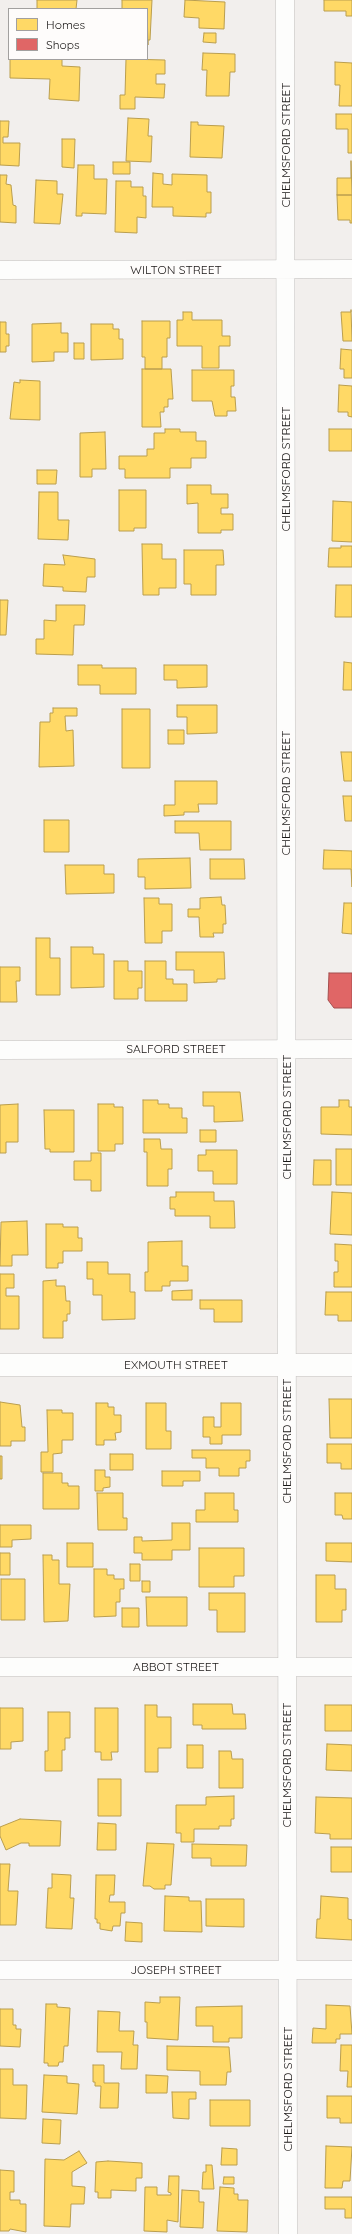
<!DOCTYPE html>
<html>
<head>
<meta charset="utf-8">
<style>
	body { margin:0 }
	#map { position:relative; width:352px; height:2234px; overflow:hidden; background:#f2efed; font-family:Quicksand,sans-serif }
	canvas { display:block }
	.legend { position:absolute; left:8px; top:8px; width:140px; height:52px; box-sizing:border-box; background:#fefcfb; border:1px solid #a2a09f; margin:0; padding:5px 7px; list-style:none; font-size:12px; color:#181615 }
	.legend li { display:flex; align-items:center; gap:8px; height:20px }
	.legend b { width:20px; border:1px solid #a2a09f }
</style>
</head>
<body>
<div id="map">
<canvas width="352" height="2234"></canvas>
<ul class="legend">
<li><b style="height:11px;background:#ffd966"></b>Homes</li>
<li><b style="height:11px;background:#e06666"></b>Shops</li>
</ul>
</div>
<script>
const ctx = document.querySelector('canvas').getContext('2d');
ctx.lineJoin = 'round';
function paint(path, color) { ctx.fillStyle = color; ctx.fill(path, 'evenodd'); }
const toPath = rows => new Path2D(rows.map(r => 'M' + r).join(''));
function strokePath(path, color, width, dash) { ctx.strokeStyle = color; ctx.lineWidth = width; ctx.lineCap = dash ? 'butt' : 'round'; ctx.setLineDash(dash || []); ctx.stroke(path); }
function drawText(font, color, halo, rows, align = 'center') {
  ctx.font = font + ' Quicksand,sans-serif'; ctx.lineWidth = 4; ctx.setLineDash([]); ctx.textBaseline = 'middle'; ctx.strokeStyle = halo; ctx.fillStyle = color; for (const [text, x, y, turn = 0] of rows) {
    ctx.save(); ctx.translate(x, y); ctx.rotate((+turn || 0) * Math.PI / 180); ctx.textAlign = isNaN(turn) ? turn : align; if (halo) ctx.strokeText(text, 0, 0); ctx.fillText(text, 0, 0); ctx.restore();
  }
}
const homes = toPath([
	[37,0,77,0,76,9,37,9,37,0],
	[122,0,152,0,150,40,148,40,148,45,147,9,122,9,122,0],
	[185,0,225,2,224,29,199,28,199,18,184,17,185,0],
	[324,0,352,0,352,16,346,16,346,11,324,11,324,0],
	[204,33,216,33,216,43,203,42,204,33],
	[203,53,235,54,235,72,230,72,229,96,206,96,207,70,202,70,203,53],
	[10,59,62,59,62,66,80,67,79,101,49,99,50,79,10,78,10,59],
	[126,59,165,60,165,74,156,74,156,84,165,84,164,98,135,97,135,109,120,109,120,95,125,95,126,59],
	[335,62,352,63,352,106,339,106,340,85,335,85,335,62],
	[336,114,352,114,352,153,348,153,348,129,336,129,336,114],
	[128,118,149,119,148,136,152,136,151,162,126,161,128,118],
	[0,121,9,121,8,137,3,137,3,143,20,143,19,166,0,165,0,121],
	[191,122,198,122,198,125,224,126,222,158,190,157,191,122],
	[62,139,75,139,74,168,62,167,62,139],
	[351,161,352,195,337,195,337,178,351,178,351,161],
	[113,162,130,162,130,174,113,174,113,162],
	[78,165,94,165,94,179,107,179,106,214,82,213,82,216,76,216,78,165],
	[153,173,163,174,163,184,172,185,172,174,207,175,207,192,211,192,211,213,206,213,206,217,173,216,173,207,152,207,153,173],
	[0,175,7,175,6,184,11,185,13,205,16,206,16,223,0,222,0,175],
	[36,180,57,181,57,194,63,194,60,224,34,223,36,180],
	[116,181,131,181,131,187,143,187,143,196,146,196,146,218,137,217,137,233,115,232,116,181],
	[337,195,352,195,352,223,350,223,350,220,338,220,337,195],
	[351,310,352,341,343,341,341,312,351,312,351,310],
	[183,312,192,312,192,320,222,320,222,336,230,336,230,346,219,346,219,368,202,368,202,346,177,346,177,320,183,320,183,312],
	[142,321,170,321,170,338,167,338,167,357,162,357,162,369,145,369,145,357,142,357,142,321],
	[0,322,6,322,6,334,9,334,9,346,6,346,6,352,0,352,0,322],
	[61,323,61,333,68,333,68,352,54,352,54,361,32,362,32,324,61,323],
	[91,324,113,324,113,329,119,329,119,339,123,339,123,359,91,360,91,324],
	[74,343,84,343,84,359,74,359,74,343],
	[341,349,352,350,352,378,344,378,344,369,340,369,341,349],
	[142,369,171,369,173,399,168,399,168,407,164,407,164,412,160,412,161,427,142,427,142,369],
	[192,370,234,370,234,386,231,386,231,397,235,397,236,411,227,411,227,416,215,416,212,401,192,401,192,370],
	[20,380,40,381,40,420,10,419,14,382,20,383,20,380],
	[339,385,352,386,352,417,348,416,348,412,338,412,339,385],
	[165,429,180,429,180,432,196,432,196,441,206,441,206,458,191,458,191,468,170,468,170,478,125,478,125,469,119,469,119,456,147,456,147,449,154,449,154,433,165,433,165,429],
	[329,429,352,429,352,451,329,451,329,429],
	[105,432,106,469,92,469,92,477,80,477,80,433,105,432],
	[37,470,57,470,56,484,37,484,37,470],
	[187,485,211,485,211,494,228,494,228,508,221,508,221,514,233,514,233,530,221,530,221,533,198,533,198,503,187,504,187,485],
	[119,490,146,490,146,528,134,528,134,531,119,531,119,490],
	[39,492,58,492,58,520,69,520,68,540,38,539,39,492],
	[333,501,352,502,352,542,332,541,333,501],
	[142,544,162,544,162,559,176,559,176,588,159,588,159,595,143,595,142,544],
	[341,546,352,546,352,567,328,567,329,548,341,548,341,546],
	[184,550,223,550,224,565,216,565,216,595,191,595,191,584,184,584,184,550],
	[63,555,95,559,95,577,87,577,86,592,63,591,63,587,43,586,44,564,65,565,63,555],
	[336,585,352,585,352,617,335,617,336,585],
	[0,600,8,600,6,635,0,635,0,600],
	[56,605,85,605,84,625,74,625,73,655,36,654,36,639,44,639,44,620,56,621,56,605],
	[344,662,352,663,352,690,343,690,344,662],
	[78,665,102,665,102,668,136,668,136,694,100,694,100,685,78,685,78,665],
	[164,665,207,665,207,687,177,688,177,680,164,680,164,665],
	[177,705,217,705,217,733,187,734,187,717,177,717,177,705],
	[53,708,77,708,77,716,65,716,66,731,73,730,74,766,39,767,40,722,50,722,50,713,53,713,53,708],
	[122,709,150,709,150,768,122,768,122,709],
	[168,730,184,730,184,744,168,744,168,730],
	[341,752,352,752,352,781,344,781,341,752],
	[175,781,217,781,217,804,198,804,199,812,184,812,184,815,164,816,164,805,175,805,175,781],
	[343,796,352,796,352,821,345,821,343,796],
	[44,820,69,820,69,852,44,852,44,820],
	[175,821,231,821,231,850,200,850,199,833,175,833,175,821],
	[324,850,352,851,352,887,351,869,323,869,324,850],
	[190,858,191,888,145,889,145,877,138,877,138,859,190,858],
	[210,859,244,859,245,879,210,879,210,859],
	[65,865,104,865,104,874,114,874,114,893,66,894,65,865],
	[221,897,222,905,225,905,226,924,223,924,223,933,213,933,214,937,200,937,199,917,188,917,188,909,200,909,200,898,221,897],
	[144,898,159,898,159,904,172,904,172,931,162,931,162,943,145,943,144,898],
	[344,903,352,903,352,934,342,933,344,903],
	[36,938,50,938,50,958,60,958,60,995,36,995,36,938],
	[71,947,93,947,93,954,104,954,104,987,71,988,71,947],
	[176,952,224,952,225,979,217,979,217,982,194,983,194,970,176,970,176,952],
	[114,961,128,961,128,971,142,971,142,988,138,988,138,999,114,999,114,961],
	[145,961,166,961,166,979,173,979,173,984,187,984,187,1001,145,1001,145,961],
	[0,967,20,967,20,981,16,981,17,1002,0,1002,0,967],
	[203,1092,240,1092,243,1121,214,1122,214,1106,203,1106,203,1092],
	[143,1100,158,1100,158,1104,169,1104,169,1108,182,1108,182,1118,187,1118,187,1133,143,1133,143,1100],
	[339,1100,349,1100,349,1107,352,1107,352,1135,321,1134,321,1107,339,1107,339,1100],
	[18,1104,18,1142,6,1142,6,1153,0,1153,0,1105,18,1104],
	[98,1104,114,1104,114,1107,123,1107,123,1144,115,1144,115,1151,98,1151,98,1104],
	[44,1110,74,1110,74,1152,50,1152,50,1149,45,1149,44,1110],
	[200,1130,216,1130,216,1142,200,1142,200,1130],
	[144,1139,160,1139,161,1149,172,1149,172,1169,168,1169,168,1186,147,1186,147,1152,144,1152,144,1139],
	[336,1149,352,1149,352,1185,336,1185,336,1149],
	[206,1150,237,1150,237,1184,213,1184,213,1171,198,1171,198,1155,206,1155,206,1150],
	[91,1153,101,1153,101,1191,91,1191,91,1180,74,1180,74,1161,91,1161,91,1153],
	[314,1160,331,1160,331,1185,313,1185,314,1160],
	[176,1192,214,1192,214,1201,234,1201,235,1228,210,1228,210,1216,175,1216,175,1209,170,1209,170,1197,176,1197,176,1192],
	[332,1192,352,1193,352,1235,330,1234,332,1192],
	[27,1221,28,1255,12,1255,12,1266,0,1266,1,1222,27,1221],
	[46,1224,63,1224,63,1227,78,1227,78,1238,82,1238,82,1251,63,1251,63,1263,58,1263,58,1268,46,1268,46,1224],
	[182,1241,182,1266,188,1266,188,1281,170,1281,170,1286,162,1286,162,1291,145,1291,145,1272,148,1272,148,1242,182,1241],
	[335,1244,352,1245,352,1287,334,1287,334,1272,338,1272,338,1261,335,1261,335,1244],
	[87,1262,108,1262,108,1274,130,1274,130,1292,135,1292,135,1319,102,1320,102,1295,93,1295,93,1279,87,1279,87,1262],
	[0,1274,14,1274,14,1288,6,1288,6,1296,19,1296,19,1329,0,1329,0,1274],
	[56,1280,56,1286,65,1286,66,1301,70,1301,70,1314,67,1314,67,1321,63,1321,63,1338,43,1338,43,1281,56,1280],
	[192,1290,192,1300,172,1300,172,1291,192,1290],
	[326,1292,352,1292,352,1321,338,1321,338,1315,325,1315,326,1292],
	[200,1300,242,1300,242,1322,214,1322,214,1309,200,1309,200,1300],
	[329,1399,352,1399,352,1438,330,1438,329,1399],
	[0,1402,20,1405,22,1427,25,1427,25,1441,11,1441,11,1446,0,1446,0,1402],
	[96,1403,108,1403,108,1407,114,1407,114,1415,121,1415,121,1432,115,1433,116,1440,104,1440,104,1445,96,1445,96,1403],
	[146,1403,166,1403,166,1431,171,1431,171,1449,146,1449,146,1403],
	[221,1403,241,1403,241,1435,222,1435,222,1444,210,1444,210,1437,203,1437,203,1417,214,1417,214,1427,221,1427,221,1403],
	[47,1410,62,1410,62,1413,73,1413,73,1440,62,1440,62,1453,53,1454,53,1472,41,1472,41,1452,48,1452,47,1410],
	[327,1444,352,1444,352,1469,341,1469,341,1463,327,1463,327,1444],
	[192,1450,250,1450,250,1461,246,1461,246,1468,239,1468,239,1476,219,1476,219,1468,206,1468,206,1458,192,1458,192,1450],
	[110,1454,133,1454,133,1470,110,1470,110,1454],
	[0,1456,2,1456,2,1479,0,1479,0,1456],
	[95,1470,105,1470,105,1477,110,1477,110,1487,103,1488,103,1491,95,1491,95,1470],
	[162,1471,200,1471,200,1481,183,1481,183,1486,162,1486,162,1471],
	[43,1473,62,1473,62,1483,68,1483,68,1486,79,1486,79,1509,43,1509,43,1473],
	[97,1493,123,1493,123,1518,127,1518,127,1530,98,1530,97,1493],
	[205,1493,234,1493,234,1510,238,1510,238,1522,196,1522,196,1510,205,1510,205,1493],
	[335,1493,352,1493,352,1519,343,1519,342,1515,335,1515,335,1493],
	[172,1523,190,1523,190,1550,172,1550,172,1560,142,1560,142,1553,134,1553,134,1537,142,1537,142,1541,172,1540,172,1523],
	[0,1525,31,1525,31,1539,12,1540,12,1547,0,1547,0,1525],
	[67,1543,93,1543,93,1567,67,1567,67,1543],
	[326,1543,352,1543,352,1562,326,1561,326,1543],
	[199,1548,244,1548,244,1576,234,1576,234,1587,199,1587,199,1548],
	[0,1553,10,1553,10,1575,0,1575,0,1553],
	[43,1555,52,1555,52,1560,59,1560,59,1584,70,1584,68,1621,44,1622,43,1555],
	[130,1564,140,1564,140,1581,130,1581,130,1564],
	[94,1569,107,1569,107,1575,114,1575,114,1579,124,1579,124,1589,120,1589,120,1602,116,1602,116,1616,94,1617,94,1569],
	[316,1575,335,1575,335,1589,346,1589,346,1610,342,1610,342,1622,316,1622,316,1575],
	[1,1579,25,1579,25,1620,1,1620,1,1579],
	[142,1581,150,1581,150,1592,142,1592,142,1581],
	[209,1593,245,1593,245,1632,217,1632,217,1610,209,1610,209,1593],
	[146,1597,187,1597,187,1626,147,1626,146,1597],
	[122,1608,139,1608,139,1627,122,1627,122,1608],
	[193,1704,232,1704,233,1714,245,1714,246,1729,202,1729,202,1725,193,1725,193,1704],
	[145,1705,157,1705,157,1717,171,1717,171,1748,158,1748,158,1772,145,1772,145,1705],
	[325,1705,352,1705,352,1731,325,1731,325,1705],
	[0,1708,23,1708,23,1741,11,1742,11,1749,0,1749,0,1708],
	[95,1708,118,1708,118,1752,111,1752,112,1760,101,1760,101,1752,95,1752,95,1708],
	[48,1712,70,1712,70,1738,65,1738,65,1750,62,1750,62,1771,45,1771,45,1751,48,1751,48,1712],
	[327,1744,352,1745,352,1771,326,1770,327,1744],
	[187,1745,203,1745,203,1768,187,1768,187,1745],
	[219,1751,231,1751,232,1759,243,1759,243,1788,219,1788,219,1751],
	[98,1779,121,1779,121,1816,98,1816,98,1779],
	[234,1796,234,1819,231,1819,231,1826,219,1826,219,1829,194,1829,194,1842,181,1842,181,1833,176,1833,176,1805,206,1805,206,1797,234,1796],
	[316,1797,352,1798,352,1839,330,1839,330,1834,315,1833,316,1797],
	[20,1819,61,1821,60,1846,29,1846,29,1843,21,1843,6,1850,0,1836,0,1827,20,1819],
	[98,1823,116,1824,116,1850,97,1850,98,1823],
	[147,1843,174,1844,171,1885,165,1885,165,1889,154,1889,150,1886,143,1886,147,1843],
	[192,1844,247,1845,246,1866,211,1866,211,1858,192,1858,192,1844],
	[331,1847,352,1847,352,1872,331,1872,331,1847],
	[0,1864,10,1864,8,1891,18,1891,16,1925,0,1925,0,1864],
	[52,1874,71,1875,70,1898,74,1898,72,1929,46,1928,48,1888,52,1888,52,1874],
	[96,1875,115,1875,114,1895,110,1895,109,1902,125,1902,125,1913,121,1913,120,1926,113,1926,112,1931,100,1929,100,1923,97,1923,97,1919,95,1919,96,1875],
	[165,1896,189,1897,189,1901,201,1901,202,1932,164,1931,165,1896],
	[321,1896,348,1898,348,1919,352,1920,352,1940,316,1938,317,1919,320,1919,321,1896],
	[206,1899,244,1899,244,1927,206,1926,206,1899],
	[126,1922,142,1923,142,1942,125,1941,126,1922],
	[160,1997,180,1997,178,2040,147,2038,147,2022,145,2022,145,2002,160,2003,160,1997],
	[46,2004,57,2004,57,2007,70,2008,68,2046,64,2046,63,2062,59,2062,58,2066,48,2066,48,2063,44,2063,46,2004],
	[326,2005,350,2006,352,2034,340,2034,340,2039,336,2039,336,2043,312,2043,313,2028,326,2029,326,2005],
	[242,2006,242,2038,229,2038,229,2042,213,2042,213,2026,196,2026,196,2007,242,2006],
	[0,2009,13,2009,13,2025,16,2025,16,2029,21,2029,20,2047,0,2046,0,2009],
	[98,2011,120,2012,119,2031,134,2031,133,2045,138,2045,137,2069,121,2069,122,2052,97,2052,98,2011],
	[341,2045,352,2045,352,2087,347,2087,348,2071,340,2071,341,2045],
	[167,2046,229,2047,231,2072,227,2072,226,2085,200,2085,200,2071,167,2070,167,2046],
	[93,2065,104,2065,104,2083,119,2083,118,2108,100,2108,101,2086,95,2086,95,2082,93,2082,93,2065],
	[0,2069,13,2069,13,2085,27,2085,26,2119,0,2118,0,2069],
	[44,2075,67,2076,67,2083,79,2084,77,2114,42,2112,44,2075],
	[146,2075,168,2076,167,2093,146,2093,146,2075],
	[172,2092,196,2092,196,2099,189,2099,189,2119,173,2118,172,2092],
	[327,2096,352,2096,352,2123,340,2123,340,2118,327,2118,327,2096],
	[210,2100,250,2100,250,2126,210,2126,210,2100],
	[43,2119,61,2120,60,2144,42,2143,43,2119],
	[326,2146,352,2147,350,2181,343,2181,342,2188,325,2188,326,2146],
	[222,2148,237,2149,237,2165,221,2165,222,2148],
	[79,2151,87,2163,72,2172,72,2186,85,2187,84,2204,71,2204,70,2227,44,2226,45,2159,64,2160,79,2151],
	[108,2161,142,2163,142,2178,136,2178,136,2191,111,2190,111,2198,98,2198,98,2192,95,2192,96,2162,108,2161],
	[206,2165,212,2165,214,2189,202,2189,203,2172,206,2172,206,2165],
	[0,2170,14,2171,14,2192,10,2192,10,2200,20,2200,20,2204,26,2204,26,2232,10,2229,9,2231,0,2231,0,2170],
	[169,2176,179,2176,178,2222,167,2220,167,2232,144,2231,145,2187,157,2187,157,2195,171,2195,171,2193,168,2192,169,2176],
	[224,2177,234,2177,234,2184,223,2184,224,2177],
	[220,2187,234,2188,234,2194,238,2194,238,2200,248,2200,247,2232,217,2231,220,2187],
	[182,2190,199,2191,199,2202,204,2202,203,2228,180,2227,182,2190],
	[325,2197,352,2197,352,2218,345,2218,345,2209,325,2209,325,2197]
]);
paint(homes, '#ffd966');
strokePath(homes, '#ba9e4e', 1);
const shops = toPath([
	[329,973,352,973,352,1008,334,1008,328,1000,329,973]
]);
paint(shops, '#e06666');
strokePath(shops, '#a44e4e', 1);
const minor = toPath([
	[285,0,288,2234],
	[0,270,352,269],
	[0,1050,352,1049],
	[0,1667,352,1667],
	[0,1970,352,1970]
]);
const tertiary = toPath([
	[0,1365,352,1365]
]);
strokePath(minor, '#c3c1bf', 19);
strokePath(tertiary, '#c3c1bf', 23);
strokePath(minor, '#fdfdfc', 18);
strokePath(tertiary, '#fdfdfc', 22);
drawText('12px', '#181615', '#fefcfb', [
	["CHELMSFORD STREET",286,145,-90],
	["WILTON STREET",176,270],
	["CHELMSFORD STREET",286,469,-90],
	["CHELMSFORD STREET",286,793,-90],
	["SALFORD STREET",176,1049],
	["CHELMSFORD STREET",287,1117,-90],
	["EXMOUTH STREET",176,1365],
	["CHELMSFORD STREET",287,1441,-90],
	["ABBOT STREET",176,1667],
	["CHELMSFORD STREET",287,1765,-90],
	["JOSEPH STREET",176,1970],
	["CHELMSFORD STREET",288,2089,-90]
]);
</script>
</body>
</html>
